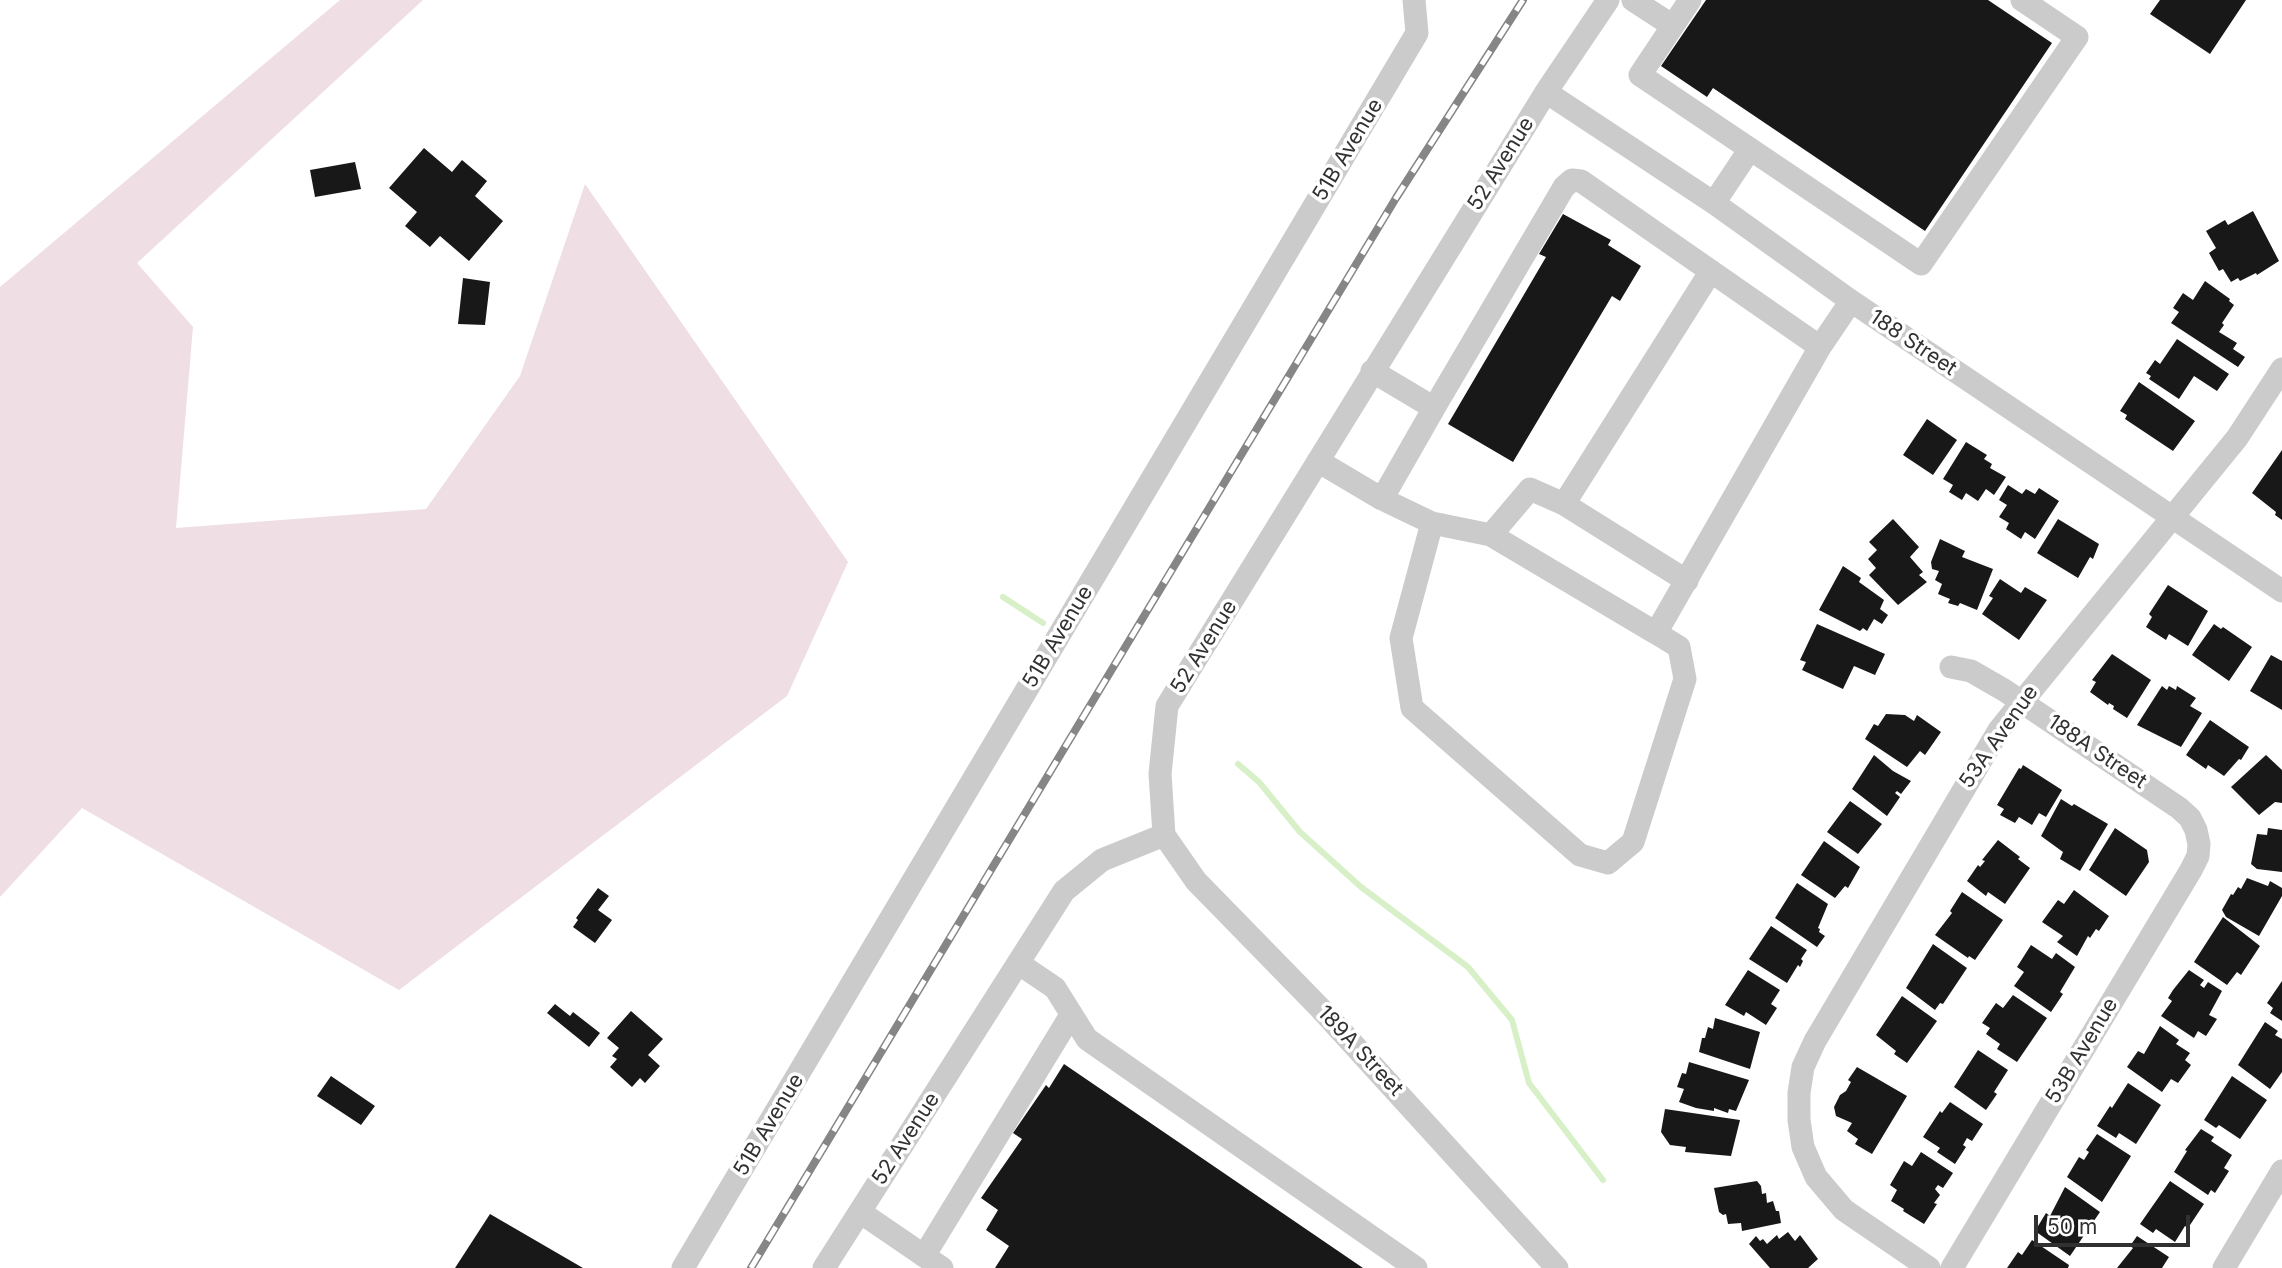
<!DOCTYPE html>
<html>
<head>
<meta charset="utf-8">
<style>
	body { margin:0 }
	#map { position:relative; width:2282px; height:1268px; overflow:hidden; background:#fff; font-family:Inter,sans-serif }
	canvas { display:block }
	.scale { position:absolute; left:2034px; top:1215px; width:156px; height:32px; box-sizing:border-box; border:4px solid #313131; border-top:0; padding-left:9px; font-size:21px; line-height:24px; white-space:nowrap; color:#313131; -webkit-text-stroke:5px #fff; paint-order:stroke }
</style>
</head>
<body>
<div id="map">
<canvas width="2282" height="1268"></canvas>
<div class="scale">50 m</div>
</div>
<script>
const ctx = document.querySelector('canvas').getContext('2d');
ctx.lineJoin = 'round';
function paint(path, color) { ctx.fillStyle = color; ctx.fill(path, 'evenodd'); }
const toPath = rows => new Path2D(rows.map(r => 'M' + r).join(''));
function strokePath(path, color, width, dash) { ctx.strokeStyle = color; ctx.lineWidth = width; ctx.lineCap = dash ? 'butt' : 'round'; ctx.setLineDash(dash || []); ctx.stroke(path); }
function drawText(font, color, halo, rows, align = 'center') {
  ctx.font = font + ' Inter,sans-serif'; ctx.lineWidth = 7; ctx.setLineDash([]); ctx.textBaseline = 'middle'; ctx.strokeStyle = halo; ctx.fillStyle = color; for (const [text, x, y, turn = 0] of rows) {
    ctx.save(); ctx.translate(x, y); ctx.rotate((+turn || 0) * Math.PI / 180); ctx.textAlign = isNaN(turn) ? turn : align; if (halo) ctx.strokeText(text, 0, 0); ctx.fillText(text, 0, 0); ctx.restore();
  }
}
paint(toPath([
	[340,0,423,0,137,263,193,327,176,528,426,509,520,376,585,184,848,562,787,696,399,990,82,808,0,897,0,287]
]), '#efdee3');
strokePath(toPath([
	[1003,597,1043,623],
	[1238,764,1259,782,1300,832,1361,887,1468,967,1512,1020,1529,1083,1603,1180]
]), '#d8f0c8', 6);
paint(toPath([
	[1706,0,1988,0,2052,43,1925,231,1713,88,1707,97,1661,66],
	[2160,0,2246,0,2210,54,2150,14],
	[424,148,452,172,462,160,487,181,475,196,503,221,469,261,440,236,430,247,405,226,417,212,389,188],
	[355,162,361,189,315,197,310,170],
	[2253,211,2279,261,2257,275,2256,273,2240,281,2238,278,2231,282,2223,269,2219,271,2209,253,2216,248,2206,231,2225,220,2228,225],
	[1563,214,1611,240,1608,245,1641,266,1620,301,1612,296,1513,462,1448,424,1546,257,1539,254],
	[463,278,490,282,485,325,458,324],
	[2205,281,2230,299,2229,301,2234,305,2222,323,2224,325,2219,332,2237,343,2233,349,2245,357,2238,367,2171,323,2179,312,2173,308,2183,293,2193,300],
	[2177,339,2229,374,2217,391,2194,376,2179,399,2149,379,2151,376,2146,373,2155,360,2160,364],
	[2139,382,2195,421,2173,451,2125,419,2127,415,2120,411],
	[1927,419,1957,440,1933,475,1903,455],
	[1966,442,1987,455,1984,459,1992,464,1990,468,2006,477,1994,495,1986,489,1978,501,1966,493,1962,500,1949,492,1953,485,1943,479],
	[2282,450,2282,520,2275,515,2276,512,2252,493],
	[2008,485,2022,494,2026,489,2035,494,2039,488,2059,501,2035,539,2025,532,2021,539,2006,529,2009,523,1999,517,2007,505,1999,500],
	[1893,519,1919,547,1910,557,1923,572,1919,575,1927,582,1898,605,1869,575,1876,568,1868,559,1877,550,1869,542],
	[2058,519,2099,544,2093,559,2090,557,2078,578,2037,553],
	[1940,539,1965,551,1962,557,1993,569,1977,610,1960,603,1958,606,1948,603,1950,599,1938,594,1942,584,1935,580,1939,571,1932,569,1931,562],
	[1843,566,1861,578,1859,582,1884,600,1880,609,1888,615,1882,624,1874,619,1867,631,1863,628,1860,631,1819,610],
	[2000,579,2021,593,2025,587,2047,600,2019,640,1982,614,1993,598,1989,596],
	[2168,585,2208,611,2188,646,2169,634,2166,640,2146,627,2152,617,2149,614],
	[1817,624,1885,654,1875,675,1854,666,1843,689,1802,670,1806,662,1800,660],
	[2214,624,2221,629,2223,627,2252,647,2229,681,2192,655],
	[2112,654,2151,680,2127,718,2113,709,2114,706,2109,703,2108,705,2090,692,2096,682,2092,680],
	[2271,655,2282,661,2282,710,2250,691],
	[2162,686,2167,690,2169,686,2176,690,2177,686,2196,698,2190,706,2202,713,2181,747,2137,725],
	[1886,714,1905,715,1914,721,1917,715,1941,732,1925,755,1920,751,1907,767,1865,739,1874,724,1878,726],
	[2210,720,2249,747,2241,760,2239,759,2224,776,2208,765,2206,769,2186,755],
	[1874,755,1893,771,1911,781,1901,794,1897,791,1895,793,1900,797,1887,816,1852,789],
	[2266,755,2282,770,2282,803,2275,802,2259,815,2231,787],
	[2023,765,2062,790,2046,817,2039,813,2032,825,2019,817,2015,823,2000,815,2004,809,1997,805,2019,768,2021,769],
	[2061,799,2072,806,2074,804,2108,824,2080,871,2060,859,2063,852,2041,836],
	[1850,801,1882,824,1858,854,1827,832],
	[2115,828,2147,850,2149,862,2126,896,2089,870],
	[2268,828,2282,830,2282,872,2257,869,2251,864,2257,834,2267,835],
	[1998,840,2020,857,2018,859,2030,868,2005,904,1988,892,1986,896,1967,881,1978,865,1980,867,1985,861,1982,860],
	[1824,841,1860,867,1848,888,1845,886,1835,898,1801,875],
	[2247,878,2268,886,2270,881,2282,888,2282,896,2259,936,2226,917,2222,910,2231,894,2233,895,2238,887,2241,889],
	[1797,883,1828,904,1818,928,1820,929,1819,932,1825,936,1817,947,1775,918],
	[598,888,609,896,598,910,612,920,595,943,573,927,578,920,576,918],
	[2074,890,2109,916,2099,931,2096,929,2090,938,2088,936,2077,956,2057,942,2063,936,2042,922,2058,900,2064,904],
	[1962,892,2003,920,1975,960,1969,956,1968,958,1935,935,1952,913,1950,911],
	[2223,917,2260,946,2241,975,2237,972,2227,985,2194,962],
	[1771,926,1807,950,1801,959,1803,961,1800,967,1798,965,1787,983,1749,959],
	[1933,944,1967,968,1943,1004,1940,1003,1935,1010,1906,988],
	[2031,945,2052,959,2056,953,2075,967,2060,992,2063,994,2051,1012,2014,986,2024,972,2017,967],
	[1748,970,1780,990,1771,1004,1777,1008,1766,1025,1746,1012,1744,1016,1725,1005],
	[2189,970,2204,980,2200,985,2204,988,2208,982,2222,991,2209,1015,2217,1019,2206,1036,2198,1031,2194,1038,2161,1016,2172,1001,2168,998,2173,990],
	[2282,981,2282,1021,2270,1013,2273,1008,2267,1003],
	[2013,995,2047,1018,2017,1062,1997,1049,2000,1044,1986,1034,1990,1028,1982,1023,1996,1003,2003,1008],
	[1902,996,1937,1021,1907,1063,1894,1054,1896,1051,1876,1035],
	[555,1004,570,1016,573,1012,600,1033,589,1047,547,1013],
	[631,1011,663,1039,648,1055,660,1066,645,1083,640,1078,632,1087,610,1067,617,1059,612,1056,619,1048,607,1038],
	[1715,1018,1760,1032,1750,1069,1699,1052,1702,1038,1705,1038,1708,1027,1713,1029],
	[2265,1022,2278,1031,2275,1035,2282,1039,2282,1072,2270,1089,2238,1065],
	[2160,1026,2179,1040,2176,1044,2190,1053,2185,1060,2191,1065,2178,1083,2171,1079,2162,1092,2127,1067,2138,1051,2144,1054],
	[1978,1050,2008,1070,1994,1092,1997,1094,1986,1110,1954,1087],
	[1689,1062,1749,1080,1736,1111,1729,1109,1728,1113,1714,1108,1714,1111,1696,1108,1679,1102,1684,1089,1677,1087,1682,1073,1686,1074],
	[1064,1064,1363,1268,995,1268,1009,1246,986,1230,998,1210,981,1198,1022,1139,1013,1133,1046,1085,1049,1088],
	[1857,1067,1907,1096,1872,1154,1855,1144,1858,1139,1847,1131,1852,1123,1836,1116,1834,1107,1840,1095,1846,1091,1851,1082,1848,1080],
	[331,1076,375,1106,361,1125,317,1096],
	[2232,1076,2267,1100,2240,1139,2219,1125,2216,1128,2204,1120],
	[2128,1083,2161,1105,2136,1144,2119,1133,2116,1138,2097,1126,2110,1106,2112,1108],
	[1950,1102,1983,1124,1972,1141,1967,1138,1963,1145,1966,1147,1955,1164,1937,1152,1940,1148,1923,1137,1940,1111,1942,1113],
	[1665,1109,1740,1120,1731,1156,1685,1152,1686,1147,1670,1145,1661,1132],
	[2201,1129,2214,1137,2211,1141,2232,1155,2224,1168,2229,1171,2215,1193,2211,1190,2208,1195,2174,1172,2187,1151,2185,1150],
	[2097,1134,2131,1156,2102,1202,2067,1177,2079,1157,2084,1160,2089,1152,2086,1150],
	[1921,1152,1953,1173,1943,1188,1938,1185,1935,1189,1940,1195,1934,1203,1937,1204,1924,1224,1903,1211,1904,1209,1891,1201,1897,1190,1890,1185,1904,1161,1912,1166],
	[1757,1181,1761,1186,1762,1194,1766,1193,1767,1203,1773,1201,1776,1211,1779,1211,1781,1223,1742,1231,1741,1223,1728,1224,1726,1214,1723,1215,1719,1212,1714,1188],
	[2170,1181,2204,1204,2188,1228,2185,1226,2175,1242,2156,1229,2153,1233,2140,1224],
	[2065,1187,2100,1212,2070,1256,2035,1231,2046,1213,2050,1216],
	[490,1214,583,1268,455,1268],
	[1788,1232,1795,1241,1800,1235,1818,1259,1808,1268,1770,1268,1749,1244,1756,1236,1760,1241,1763,1239,1767,1244,1777,1235,1779,1239],
	[2137,1236,2169,1257,2162,1268,2117,1268,2133,1248,2130,1246],
	[2032,1240,2069,1265,2068,1268,2007,1268,2018,1252,2022,1255]
]), '#181818');
strokePath(toPath([
	[1633,0,1673,26],
	[1690,0,1640,75,1921,264,2077,37,2022,0],
	[1546,92,1714,203,1851,301,2282,591],
	[1714,203,1750,149],
	[1372,371,1434,408,1382,499],
	[1434,408,1564,187,1572,180,1581,181,1820,347],
	[1318,461,1382,499,1432,523,1491,535,1656,633,1820,347,1851,301],
	[1564,504,1687,581],
	[1432,523,1401,638,1412,708,1580,855,1608,863,1633,842,1685,679,1679,647,1656,633],
	[1491,535,1530,489,1564,504,1711,271],
	[1951,667,1971,671,2004,690,2179,808,2190,818,2196,830,2199,844,2198,856,2191,870,1952,1268],
	[1018,963,1055,988,1087,1039,1416,1268],
	[860,1212,942,1268],
	[924,1256,1071,1015],
	[683,1268,1417,33,1414,0],
	[824,1268,1064,891,1102,860,1164,835],
	[1557,1268,1320,1008,1196,881,1164,835,1160,774,1167,706,1546,92,1608,0],
	[1929,1268,1844,1210,1816,1177,1803,1147,1799,1120,1799,1093,1803,1067,1815,1041,1999,730,2237,438,2282,369],
	[2224,1268,2282,1171]
]), '#cbcbcb', 23);
const rail = toPath([
	[751,1268,1396,198,1523,0]
]);
strokePath(rail, '#868686', 8);
strokePath(rail, '#fff', 5, [16]);
drawText('21px', '#313131', '#fff', [
	["51B Avenue",1348,150,-59],
	["52 Avenue",1501,164,-58],
	["188 Street",1913,343,34],
	["51B Avenue",1058,637,-59],
	["52 Avenue",1204,647,-58],
	["53A Avenue",1999,737,-55],
	["188A Street",2097,752,34],
	["189A Street",1360,1051,47],
	["53B Avenue",2082,1051,-59],
	["51B Avenue",769,1125,-59],
	["52 Avenue",906,1139,-57]
]);
</script>
</body>
</html>
